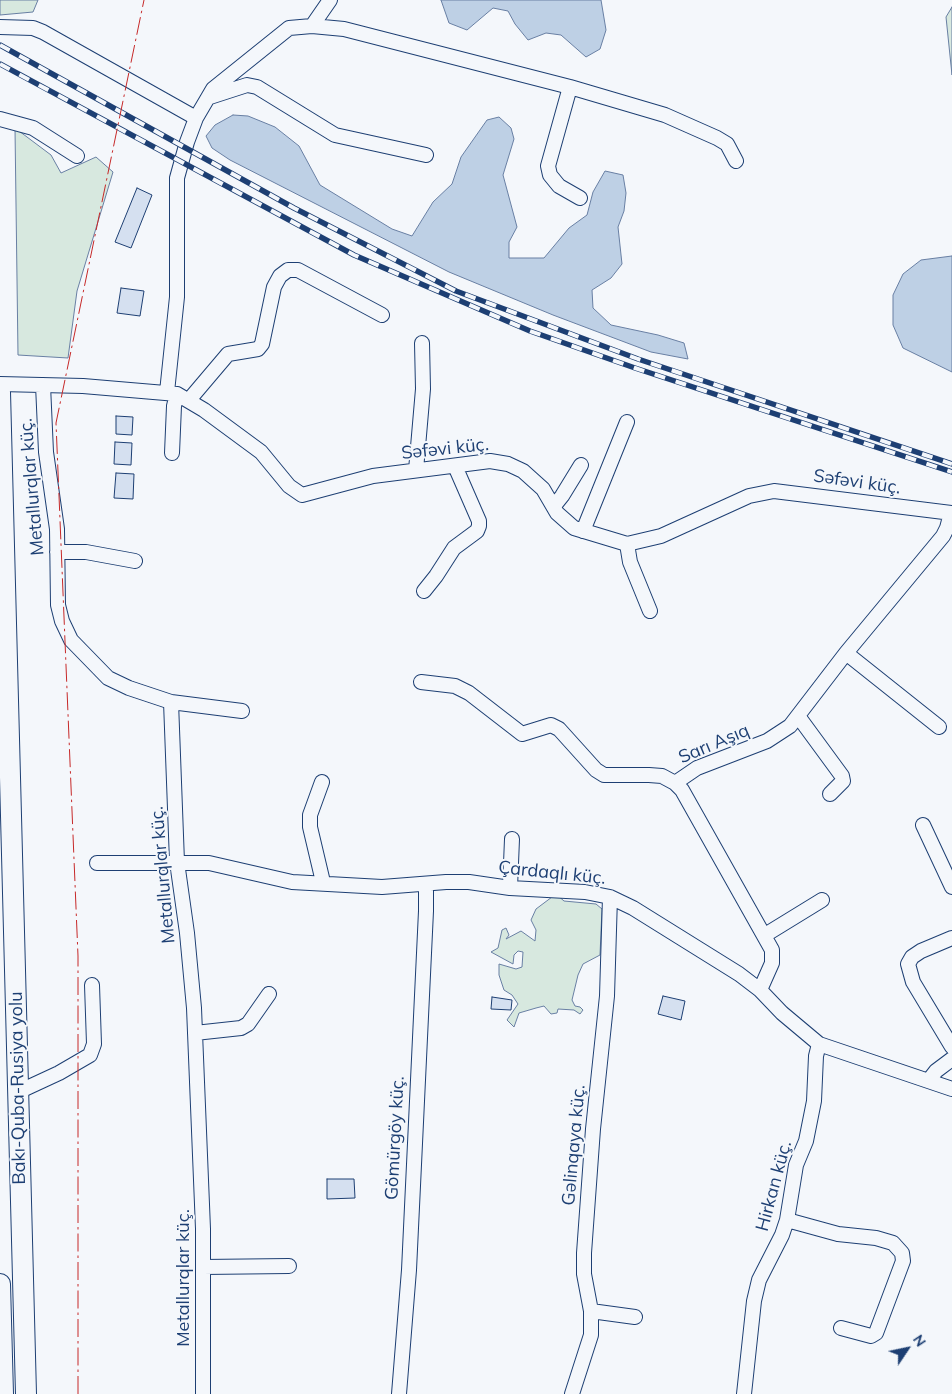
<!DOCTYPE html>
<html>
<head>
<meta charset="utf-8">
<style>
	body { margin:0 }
	#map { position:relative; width:952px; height:1394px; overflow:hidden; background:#f4f7fb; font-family:Mulish,sans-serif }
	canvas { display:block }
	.north { position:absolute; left:882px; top:1324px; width:50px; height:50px; -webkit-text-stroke:4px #f4f7fb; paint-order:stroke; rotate:56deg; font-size:14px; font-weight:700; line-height:20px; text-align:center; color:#1d3f73 }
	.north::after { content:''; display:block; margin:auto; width:18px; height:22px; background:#1d3f73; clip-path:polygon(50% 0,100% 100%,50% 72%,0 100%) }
</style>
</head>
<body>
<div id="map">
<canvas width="952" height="1394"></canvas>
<div class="north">N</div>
</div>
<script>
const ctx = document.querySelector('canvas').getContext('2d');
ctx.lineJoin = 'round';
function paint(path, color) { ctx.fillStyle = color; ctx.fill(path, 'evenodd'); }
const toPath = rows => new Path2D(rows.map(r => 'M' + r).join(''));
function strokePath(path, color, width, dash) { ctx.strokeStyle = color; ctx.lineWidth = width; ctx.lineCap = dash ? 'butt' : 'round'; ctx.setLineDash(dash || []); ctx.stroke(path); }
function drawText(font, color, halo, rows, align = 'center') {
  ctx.font = font + ' Mulish,sans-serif'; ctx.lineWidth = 4; ctx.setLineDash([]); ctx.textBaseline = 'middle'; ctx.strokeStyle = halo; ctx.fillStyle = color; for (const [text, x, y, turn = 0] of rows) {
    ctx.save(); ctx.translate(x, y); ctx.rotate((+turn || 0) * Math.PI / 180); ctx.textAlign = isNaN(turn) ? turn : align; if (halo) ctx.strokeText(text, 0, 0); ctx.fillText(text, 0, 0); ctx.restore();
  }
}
const green = toPath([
	[0,0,38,0,33,12,0,15,0,0],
	[952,7,952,75,946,17,952,7],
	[15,128,51,155,61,173,96,157,113,172,77,291,68,358,18,355,15,128],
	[556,894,564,901,596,904,602,909,600,955,583,964,578,975,572,1000,575,1006,580,1007,583,1010,580,1014,574,1010,558,1009,557,1013,551,1014,544,1006,536,1008,519,1013,514,1027,507,1020,518,1004,512,995,504,990,499,975,499,964,516,969,522,967,523,952,518,951,514,955,513,964,491,952,498,948,502,930,506,928,509,935,506,939,521,931,535,941,536,930,531,920,536,909,556,894]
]);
paint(green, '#d7e8df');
strokePath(green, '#687fa3', 1);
const water = toPath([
	[441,0,601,0,606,30,600,49,586,57,561,35,546,33,528,40,515,24,508,11,493,8,467,30,449,23,441,0],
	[233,115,248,116,275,127,299,146,320,185,392,229,412,236,433,202,452,184,461,157,487,120,499,117,511,128,514,139,503,175,517,227,509,242,509,258,544,258,569,228,587,215,593,192,605,171,623,175,626,193,624,211,618,227,622,264,611,278,592,290,593,308,611,325,658,335,684,343,688,359,651,352,553,315,449,272,230,160,212,148,206,136,215,125,233,115],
	[952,256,952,372,903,348,893,325,893,295,903,274,921,260,952,256]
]);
paint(water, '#bed0e5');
strokePath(water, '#687fa3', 1);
const building = toPath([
	[137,188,152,195,131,248,115,242,137,188],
	[121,288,144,291,140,316,117,313,121,288],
	[116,416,133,417,132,435,116,434,116,416],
	[115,442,132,443,131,465,114,464,115,442],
	[116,473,134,474,133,499,114,498,116,473],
	[663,996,685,1001,681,1020,658,1014,663,996],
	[492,997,512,1000,511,1010,491,1009,492,997],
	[327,1179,354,1179,355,1198,327,1199,327,1179]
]);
paint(building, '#d5e0f0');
strokePath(building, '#1d3f73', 1);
const minor = toPath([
	[312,26,330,0],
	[0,27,33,28,43,32,196,118],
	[570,87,548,166,550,175,559,186,580,198],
	[210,97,247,85,257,87,335,135,426,155],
	[0,119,33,128,77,156],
	[0,384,83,386,177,394,204,410,261,452,289,486,302,495,373,476,490,461,508,464,523,471,543,489,557,513,574,528,627,544,661,536,749,496,774,491,952,513],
	[43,385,46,452,57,529,58,605,62,621,71,640,108,678,129,688,171,702,177,862,187,933,194,1008,203,1229,203,1394],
	[167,392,177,297,177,178,187,142,196,118,213,89,289,28,312,26,344,29,570,87,665,115,717,138,727,144,736,161],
	[189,400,228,354,258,349,262,344,274,287,280,276,288,270,298,270,382,315],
	[172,453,174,406,177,394],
	[416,470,423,389,422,343],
	[554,506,562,496,581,465],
	[583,531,627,422],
	[627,544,630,562,650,611],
	[57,552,86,552,135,561],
	[424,591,436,576,454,548,477,531,479,526,479,521,455,466],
	[846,653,939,727],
	[421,682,455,686,469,693,522,734,551,725,559,729,596,770,604,775,649,775,662,776,675,783,697,768,767,741,790,726,846,653,943,536,947,528,951,513],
	[171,702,242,711],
	[798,716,842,776,843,781,830,794],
	[322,782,310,815,310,827,323,882],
	[675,783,682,790,772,950,772,963,760,990],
	[923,825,952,887],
	[97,863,209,863,292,882,382,887,446,882,469,882,510,888,585,892,610,897,633,908,739,974,760,990,782,1013,819,1044,952,1089],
	[510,888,512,839],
	[765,935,822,900],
	[952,938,921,951,912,957,908,964,913,982,952,1047],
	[195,1033,241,1028,248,1024,269,994],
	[929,1080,936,1071,952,1059],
	[18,1092,59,1073,90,1055,94,1044,92,985],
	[787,1220,838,1234,876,1238,893,1243,902,1253,903,1261,876,1333,871,1336,841,1328],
	[203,1267,289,1266],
	[591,1311,635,1317],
	[399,1394,409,1270,426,911,426,884],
	[572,1394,591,1335,591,1311,584,1274,584,1253,593,1129,607,996,610,897],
	[744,1394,754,1301,759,1280,782,1235,787,1220,796,1165,806,1141,814,1101,816,1056,819,1044]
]);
const highway = toPath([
	[0,392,26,1394],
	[0,1284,3,1394]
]);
strokePath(minor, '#1d3f73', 16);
strokePath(highway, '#1d3f73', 22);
strokePath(minor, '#f4f7fb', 14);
strokePath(highway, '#f4f7fb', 20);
const rail = toPath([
	[0,45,294,208,456,291,638,359,952,464],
	[0,64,354,255,530,331,635,368,952,472]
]);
strokePath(rail, '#1d3f73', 5.5);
strokePath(rail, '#f4f7fb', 4, [11]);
strokePath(toPath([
	[78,1394,78,956,56,423,144,0]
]), '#c62828', 1, [18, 4, 2.5, 4]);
drawText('18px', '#1d3f73', '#f4f7fb', [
	["Səfəvi küç.",445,449,-6],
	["Səfəvi küç.",857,482,8],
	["Metallurqlar küç.",32,487,-95],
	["Sarı Aşıq",714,744,-23],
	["Çardaqlı küç.",552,873,6],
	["Metallurqlar küç.",163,875,-95],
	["Bakı-Quba-Rusiya yolu",18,1088,-91],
	["Gömürgöy küç.",395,1138,-87],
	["Gəlinqaya küç.",574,1145,-85],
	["Hirkan küç.",774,1186,-75],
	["Metallurqlar küç.",184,1278,-90]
]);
</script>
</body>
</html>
